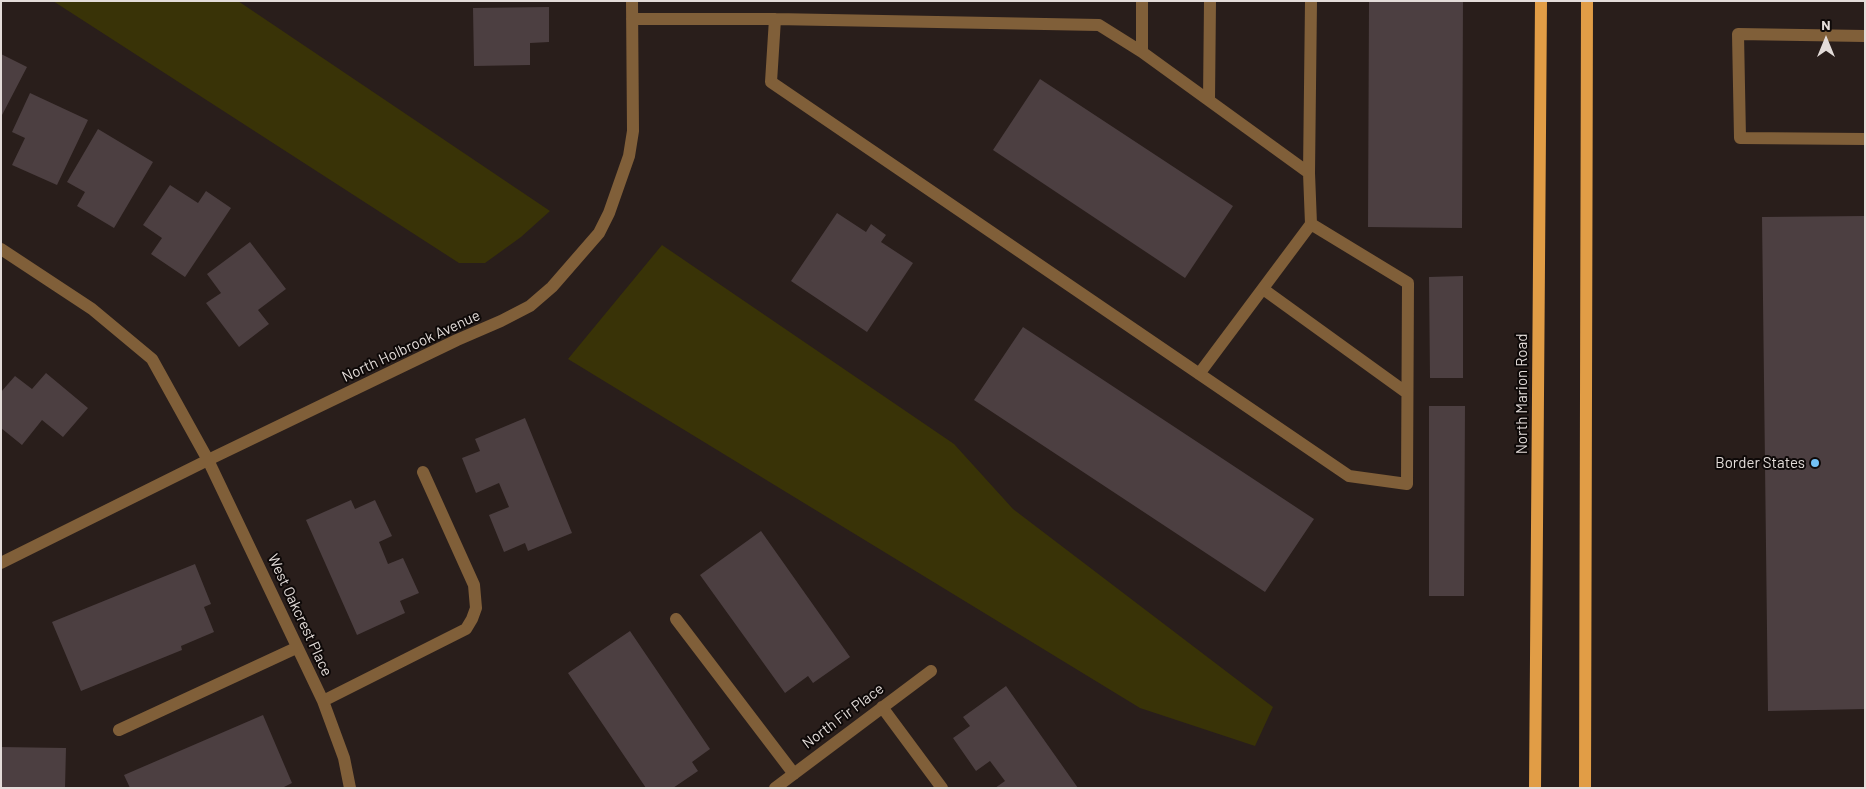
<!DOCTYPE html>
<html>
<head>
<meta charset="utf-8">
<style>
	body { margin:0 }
	#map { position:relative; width:1866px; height:789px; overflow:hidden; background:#291e1b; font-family:Barlow,sans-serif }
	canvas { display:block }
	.frame { position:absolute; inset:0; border:2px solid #e3dcd9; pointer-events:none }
	.north { position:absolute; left:1801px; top:15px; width:50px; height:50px; -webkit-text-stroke:4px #0e0908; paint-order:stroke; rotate:0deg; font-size:14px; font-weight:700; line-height:20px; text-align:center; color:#e3dcd9 }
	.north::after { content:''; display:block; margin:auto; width:18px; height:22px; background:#e3dcd9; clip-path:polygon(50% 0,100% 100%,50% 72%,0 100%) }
</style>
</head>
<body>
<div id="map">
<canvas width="1866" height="789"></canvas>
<div class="frame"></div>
<div class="north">N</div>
</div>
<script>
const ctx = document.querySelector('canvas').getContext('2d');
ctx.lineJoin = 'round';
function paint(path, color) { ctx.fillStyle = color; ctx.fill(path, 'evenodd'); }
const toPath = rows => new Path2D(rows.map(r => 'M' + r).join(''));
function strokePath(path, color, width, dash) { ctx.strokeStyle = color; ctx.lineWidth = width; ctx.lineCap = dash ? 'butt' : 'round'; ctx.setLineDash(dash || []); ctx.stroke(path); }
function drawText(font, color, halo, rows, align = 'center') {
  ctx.font = font + ' Barlow,sans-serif'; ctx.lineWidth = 4; ctx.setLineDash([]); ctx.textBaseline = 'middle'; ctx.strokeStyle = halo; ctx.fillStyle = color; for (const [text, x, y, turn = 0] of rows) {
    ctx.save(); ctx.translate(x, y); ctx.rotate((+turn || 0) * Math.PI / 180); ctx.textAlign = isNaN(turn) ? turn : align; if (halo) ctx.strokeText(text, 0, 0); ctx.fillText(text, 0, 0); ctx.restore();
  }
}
paint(toPath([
	[53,1,238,1,550,211,521,237,485,263,459,263],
	[662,245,954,444,1013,509,1273,707,1255,746,1140,708,568,359]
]), '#393307');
paint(toPath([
	[1369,1,1463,1,1462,228,1368,227],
	[549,7,549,42,530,43,530,65,474,66,473,8],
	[1,54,27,67,1,117],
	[1040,79,1233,206,1185,278,993,150],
	[30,93,88,120,57,185,12,165,25,138,12,132],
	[98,129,153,162,114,228,77,206,85,192,67,182],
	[170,185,198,203,206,191,231,208,185,277,151,254,162,238,143,225],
	[837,213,866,232,871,224,886,235,881,242,913,263,867,332,791,281],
	[1865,216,1865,709,1768,711,1762,217],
	[250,242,286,289,258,310,269,324,239,347,206,303,221,293,207,274],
	[1463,276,1463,378,1430,378,1429,277],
	[1023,327,1314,519,1265,592,974,400],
	[46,373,88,408,63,437,42,420,22,445,1,428,1,392,15,376,32,389],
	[1429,406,1465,406,1464,596,1429,596],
	[525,418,572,533,528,551,525,543,504,552,489,515,509,507,499,483,476,493,462,458,480,451,475,439],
	[351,500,355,509,375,500,392,536,379,542,388,564,403,558,419,593,400,601,405,613,357,635,306,520],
	[761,531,850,657,813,683,808,676,785,693,700,575],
	[195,564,211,604,204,607,214,632,181,646,182,650,81,691,52,622],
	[630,631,710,749,692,762,698,771,673,788,646,788,568,673],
	[1006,686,1078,788,995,788,1005,781,990,761,976,771,953,738,970,726,963,717],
	[263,715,292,783,282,788,130,788,124,775],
	[1,747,66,748,65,788,1,788]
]), '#4c3f41');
strokePath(toPath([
	[1311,1,1309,173,1311,224],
	[632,19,775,19,1099,25,1142,52,1142,1],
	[775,19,771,82,1349,476,1407,484,1408,283,1311,224,1199,374],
	[1865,36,1738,34,1740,138,1865,139],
	[1142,52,1309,173],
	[1209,100,1210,1],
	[1,249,92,309,152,359,208,460,323,701,344,758,350,788],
	[1263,289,1407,393],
	[1,563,208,460,457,340,501,321,530,306,552,287,599,233,609,213,629,156,633,131,632,1],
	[676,619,794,774],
	[323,701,466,629,472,619,476,608,474,585,423,472],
	[882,707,942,788],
	[119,730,296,648],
	[775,788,931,671]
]), '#805f39', 12);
strokePath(toPath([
	[1535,788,1541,1],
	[1585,788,1587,1]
]), '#e19d46', 12);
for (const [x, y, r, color] of [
	[1815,463,5,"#73c1f5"]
]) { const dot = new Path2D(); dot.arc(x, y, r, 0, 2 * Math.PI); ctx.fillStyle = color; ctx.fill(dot); strokePath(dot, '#0e0908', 2); }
drawText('15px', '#e3dcd9', '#0e0908', [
	["North Holbrook Avenue",411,346,-25],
	["North Marion Road",1522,394,-90],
	["West Oakcrest Place",300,615,65],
	["North Fir Place",843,716,-37]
]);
drawText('15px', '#e3dcd9', '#0e0908', [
	["Border States",1805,463]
], 'right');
</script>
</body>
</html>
